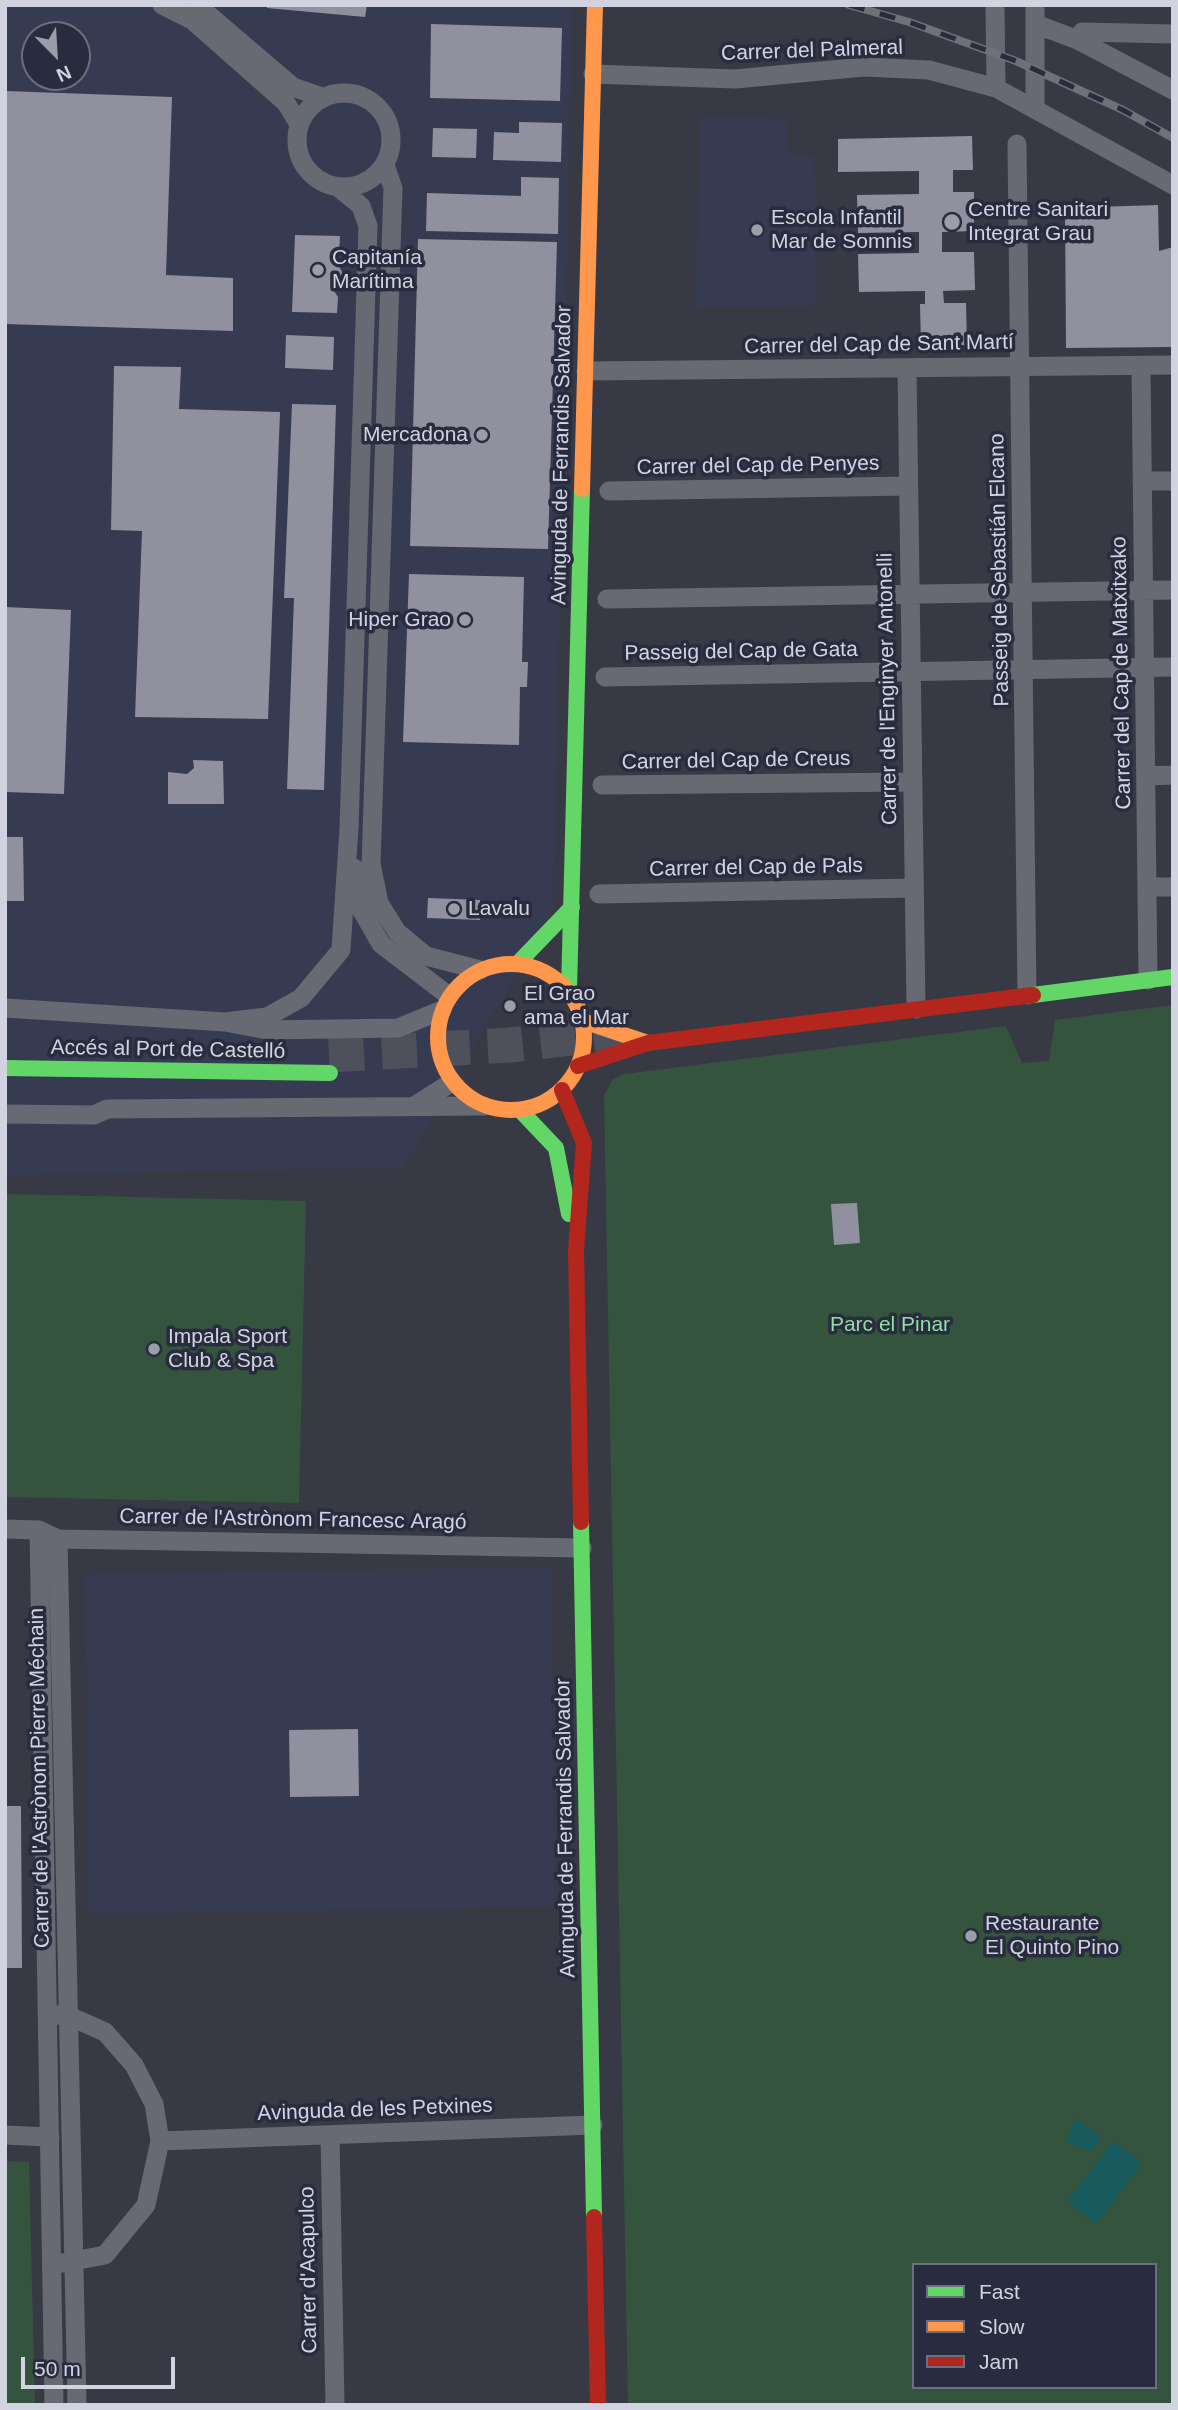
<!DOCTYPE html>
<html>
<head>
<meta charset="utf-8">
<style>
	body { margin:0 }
	#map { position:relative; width:1178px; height:2410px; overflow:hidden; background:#373a44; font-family:Helvetica,sans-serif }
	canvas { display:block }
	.frame { position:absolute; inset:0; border:7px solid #d1d4e0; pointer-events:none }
	.legend { position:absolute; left:912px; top:2263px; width:245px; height:126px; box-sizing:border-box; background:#282c3e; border:2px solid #6c6f7f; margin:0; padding:9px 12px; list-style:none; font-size:21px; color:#d1d4e0 }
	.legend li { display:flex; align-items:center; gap:14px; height:35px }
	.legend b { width:35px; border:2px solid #6c6f7f }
	.north { position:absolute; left:21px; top:21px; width:70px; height:70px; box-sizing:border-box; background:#282c3e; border:2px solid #6c6f7f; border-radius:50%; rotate:156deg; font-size:19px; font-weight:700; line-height:28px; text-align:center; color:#d1d4e0 }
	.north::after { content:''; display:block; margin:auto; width:24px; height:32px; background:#9b9ea9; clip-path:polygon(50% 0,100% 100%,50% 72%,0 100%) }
	.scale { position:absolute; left:21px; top:2357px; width:154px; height:32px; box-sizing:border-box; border:4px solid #d1d4e0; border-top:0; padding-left:9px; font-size:21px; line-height:24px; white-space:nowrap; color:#d1d4e0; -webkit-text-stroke:5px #282c3e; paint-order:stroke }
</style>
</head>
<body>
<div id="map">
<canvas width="1178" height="2410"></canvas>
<div class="frame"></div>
<ul class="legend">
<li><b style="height:9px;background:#63d668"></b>Fast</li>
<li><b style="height:9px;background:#ff974d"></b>Slow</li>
<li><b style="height:9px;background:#b3261e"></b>Jam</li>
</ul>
<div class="north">N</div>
<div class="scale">50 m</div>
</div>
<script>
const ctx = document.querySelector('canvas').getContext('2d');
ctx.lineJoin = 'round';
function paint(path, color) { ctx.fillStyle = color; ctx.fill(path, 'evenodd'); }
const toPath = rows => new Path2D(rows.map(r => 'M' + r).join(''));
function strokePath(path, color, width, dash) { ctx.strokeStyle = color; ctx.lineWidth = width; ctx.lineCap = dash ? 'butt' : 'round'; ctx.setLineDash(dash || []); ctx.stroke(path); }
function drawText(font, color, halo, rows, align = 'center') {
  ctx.font = font + ' Helvetica,sans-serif'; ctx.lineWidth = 7; ctx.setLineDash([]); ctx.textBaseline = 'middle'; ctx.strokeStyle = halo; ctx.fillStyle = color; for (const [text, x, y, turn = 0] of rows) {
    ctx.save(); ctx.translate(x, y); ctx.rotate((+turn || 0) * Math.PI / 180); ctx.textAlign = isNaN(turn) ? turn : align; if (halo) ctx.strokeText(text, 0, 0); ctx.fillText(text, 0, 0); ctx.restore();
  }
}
paint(toPath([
	[5,5,572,5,553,911,403,1168,5,1175],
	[35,35,77,35,77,77,35,77],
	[700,117,788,118,787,154,814,155,818,306,696,308],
	[551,1567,555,1907,89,1914,85,1574]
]), '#363b52');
paint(toPath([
	[1173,1005,1173,2405,628,2405,604,1096,612,1080,624,1074,1006,1026,1022,1063,1049,1061,1055,1020],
	[914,2265,1155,2265,1155,2387,914,2387],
	[5,1194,306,1201,299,1503,5,1497],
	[5,2161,29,2162,35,2405,5,2405]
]), '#34543d');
paint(toPath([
	[1075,2118,1102,2138,1091,2151,1066,2143],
	[1113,2141,1142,2163,1096,2224,1067,2202]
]), '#175b5e');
paint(toPath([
	[267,5,367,5,365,17,267,8],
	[431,24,562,28,560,101,430,98],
	[5,91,172,97,166,275,233,278,233,331,5,324],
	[519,122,562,123,561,162,493,160,494,132,519,133],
	[433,128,477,129,476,158,432,157],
	[972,136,973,170,953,170,953,192,974,192,974,231,942,232,942,252,974,252,975,290,943,291,944,303,966,303,967,345,921,346,920,304,925,304,925,291,859,292,858,254,919,253,919,232,858,233,857,195,919,194,919,171,838,172,838,139],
	[521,177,559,178,558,234,426,231,427,193,521,196],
	[1158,205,1159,251,1173,247,1173,347,1066,348,1065,208],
	[295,235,340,236,339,253,335,258,343,274,342,282,334,291,338,297,337,313,292,312],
	[418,239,557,242,548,549,410,546],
	[286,335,334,337,333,370,285,368],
	[114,366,181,367,179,409,280,412,268,719,135,717,142,531,111,530],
	[292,404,336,405,324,790,287,789,294,598,284,598],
	[409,574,524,577,522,662,528,662,527,687,520,687,519,745,403,742],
	[5,607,71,610,64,794,5,792],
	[193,760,223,761,224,804,168,804,168,772,187,774,194,768],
	[5,837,23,837,24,901,5,901],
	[428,898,480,900,480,920,427,918],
	[857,1203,860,1243,834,1245,831,1204],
	[358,1729,359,1796,290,1797,289,1730],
	[5,1806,21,1806,22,1968,5,1968]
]), '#91909e');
strokePath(toPath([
	[329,1055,510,1045,634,1031]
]), '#4e515b', 35, [35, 18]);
strokePath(toPath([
	[162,5,192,20,286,103,299,124],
	[197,5,293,87,322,97],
	[995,5,996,88],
	[1035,5,1035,109],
	[1035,24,1078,40,1173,90],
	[1082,32,1173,34],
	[593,74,735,79,864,67,929,70,996,88,1173,185],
	'297 140a47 47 0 1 1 94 0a47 47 0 1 1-94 0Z',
	[1017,144,1027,995],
	[385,165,393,188,371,864,379,903,397,932,426,956,480,970],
	[1141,366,1148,980],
	[907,368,916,1009],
	[586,371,1173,365],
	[1142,481,1173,481],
	[609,491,908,486],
	[607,599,1173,590],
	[605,677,1173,667],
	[1146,776,1173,775],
	[602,785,913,782],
	[354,868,361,909,381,944,449,996],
	[1147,887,1173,887],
	[599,894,914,888],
	[5,1008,225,1022,267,1030,398,1028,442,1010],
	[225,1022,267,1017,301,998,341,950,349,828,368,226,361,206,339,188],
	[416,1105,452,1082],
	[5,1114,94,1115,107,1109,484,1106],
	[5,1529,39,1530,58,1539,582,1548],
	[39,1530,54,2405],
	[58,1539,77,2405],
	[58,2015,69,2016,105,2032,134,2065,154,2104,160,2141,146,2205,105,2255,63,2263],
	[5,2135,50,2137],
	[330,2135,335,2405],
	[160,2141,593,2125]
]), '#676a72', 19);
strokePath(toPath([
	[518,963,572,907],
	[569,990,582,489],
	[1033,995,1173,977],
	[5,1068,330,1073],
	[520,1110,556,1148,569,1214],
	[581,1522,594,2217]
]), '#63d668', 16);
strokePath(toPath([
	[582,489,595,5],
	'438 1037a73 73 0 1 1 146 0a73 73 0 1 1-146 0Z',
	[583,1021,648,1043]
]), '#ff974d', 16);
strokePath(toPath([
	[578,1066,648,1043,1033,995],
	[562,1090,584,1143,576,1250,581,1522],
	[594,2217,598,2405]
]), '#b3261e', 16);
const rail = toPath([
	[849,5,909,22,1016,61,1123,110,1173,138]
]);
strokePath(rail, '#6f7179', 8);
strokePath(rail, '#282c3e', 5, [16]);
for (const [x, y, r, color] of [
	[952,222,9,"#9b9ea9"],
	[757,230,7,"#9b9ea9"],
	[318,270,7,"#9b9ea9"],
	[482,435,7,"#9b9ea9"],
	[465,620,7,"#9b9ea9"],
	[454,909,7,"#9b9ea9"],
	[510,1006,7,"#9b9ea9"],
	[154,1349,7,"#9b9ea9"],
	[971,1936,7,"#9b9ea9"]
]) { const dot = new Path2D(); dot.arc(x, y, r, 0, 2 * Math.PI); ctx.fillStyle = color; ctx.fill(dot); strokePath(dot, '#282c3e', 2.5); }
drawText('21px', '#d1d4e0', '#282c3e', [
	["Carrer del Palmeral",812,51,-2],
	["Carrer del Cap de Sant Martí",879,345,-1],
	["Avinguda de Ferrandis Salvador",562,455,-89],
	["Carrer del Cap de Penyes",758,466,-1],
	["Passeig de Sebastián Elcano",1000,570,-91],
	["Passeig del Cap de Gata",741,652,-1],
	["Carrer del Cap de Matxitxako",1122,673,-91],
	["Carrer de l'Enginyer Antonelli",888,689,-91],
	["Carrer del Cap de Creus",736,761,-1],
	["Carrer del Cap de Pals",756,868,-1],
	["Accés al Port de Castelló",168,1050,1],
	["Carrer de l'Astrònom Francesc Aragó",293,1520,1],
	["Carrer de l'Astrònom Pierre Méchain",40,1778,-91],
	["Avinguda de Ferrandis Salvador",566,1828,-91],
	["Avinguda de les Petxines",375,2110,-2],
	["Carrer d'Acapulco",309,2270,-91]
]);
drawText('21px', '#d1d4e0', '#282c3e', [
	["Centre Sanitari",968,210],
	["Integrat Grau",968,234],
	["Escola Infantil",771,218],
	["Mar de Somnis",771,242],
	["Capitanía",332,258],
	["Marítima",332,282],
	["Mercadona",468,435,"right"],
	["Hiper Grao",451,620,"right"],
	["Lavalu",468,909],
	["El Grao",524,994],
	["ama el Mar",524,1018],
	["Impala Sport",168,1337],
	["Club & Spa",168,1361],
	["Restaurante",985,1924],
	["El Quinto Pino",985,1948]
], 'left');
drawText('21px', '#90dea0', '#282c3e', [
	["Parc el Pinar",890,1325]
]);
</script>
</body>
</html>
